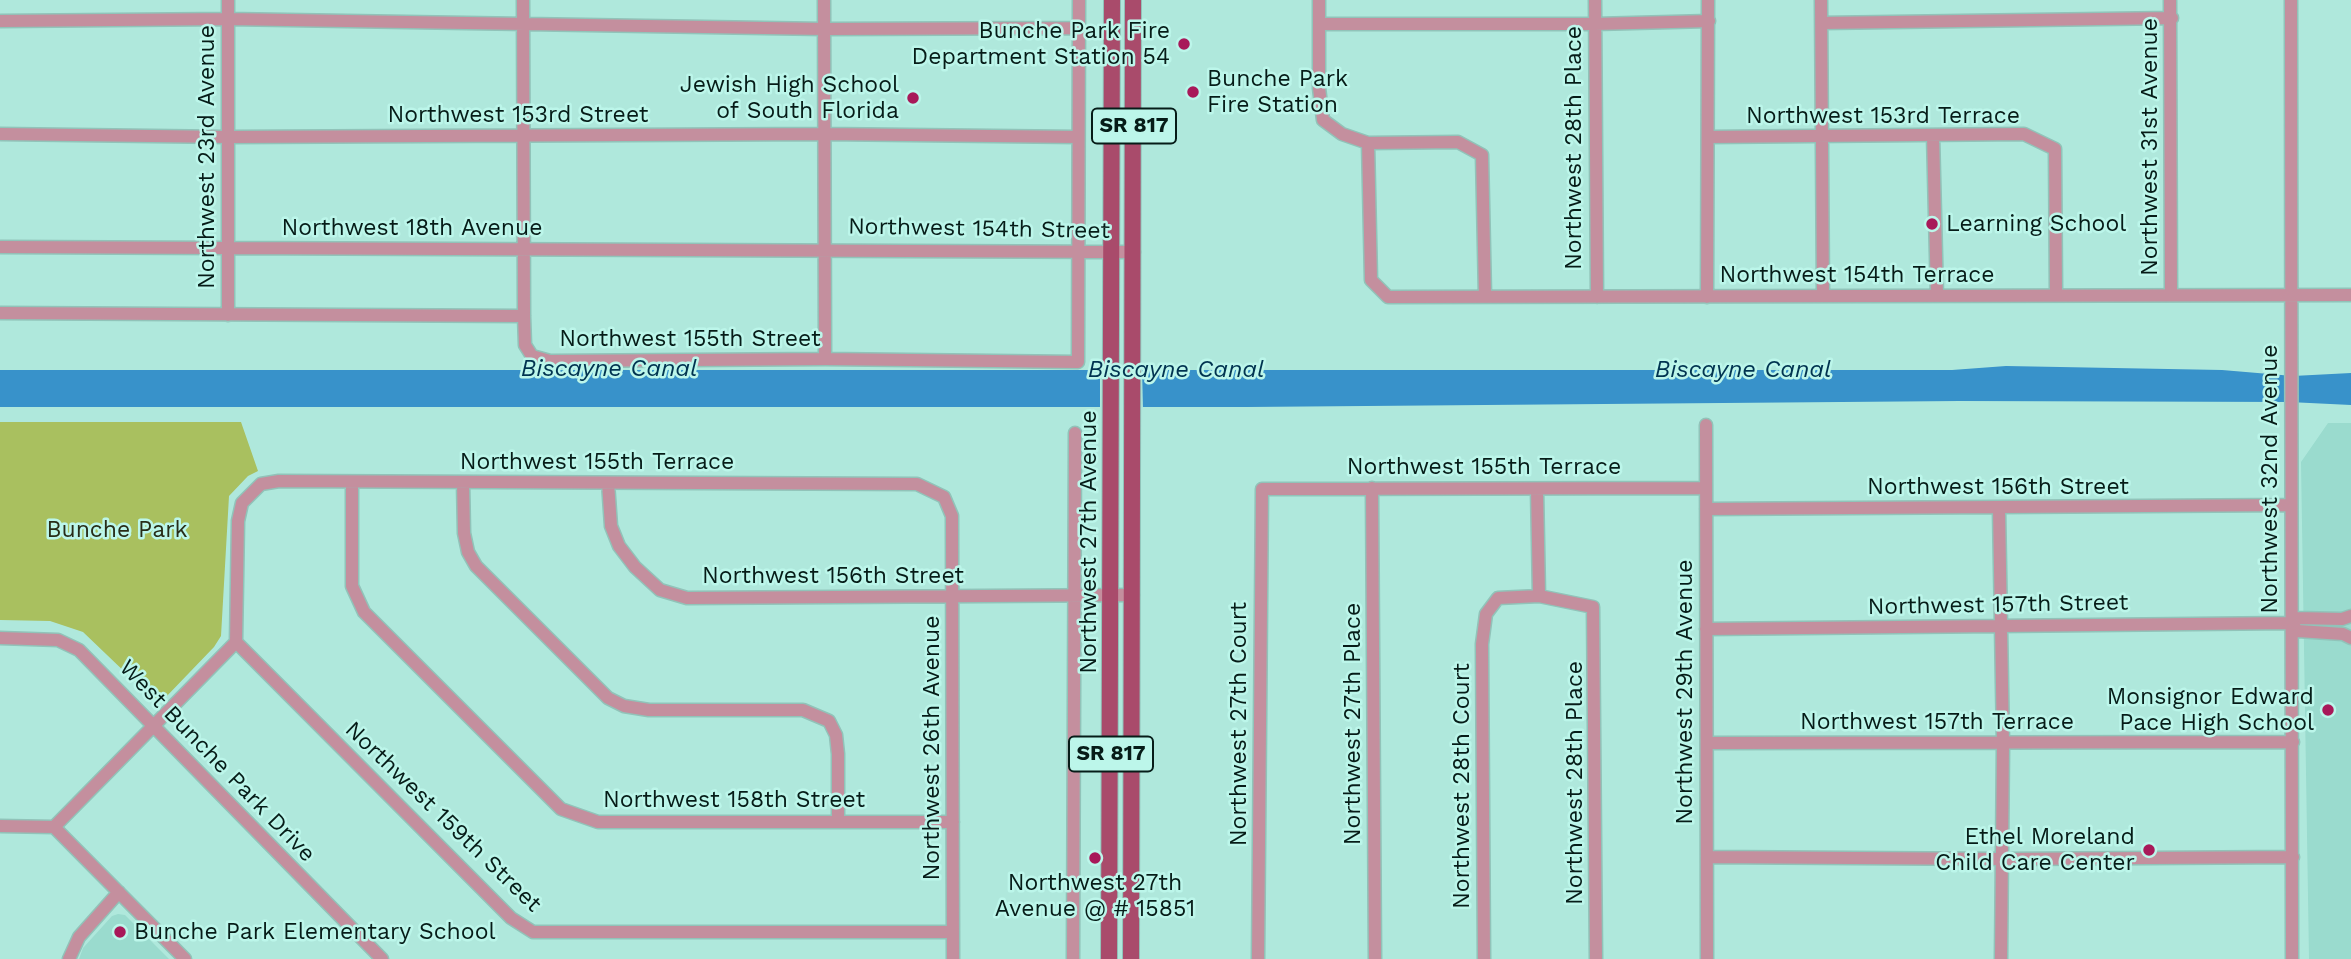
<!DOCTYPE html>
<html>
<head>
<meta charset="utf-8">
<style>
	body { margin:0 }
	canvas { display:block; background:#afe8dc }
</style>
</head>
<body>
<canvas width="2351" height="959"></canvas>
<script>
const ctx = document.querySelector('canvas').getContext('2d');
ctx.lineJoin = 'round';
function paint(path, color) { ctx.fillStyle = color; ctx.fill(path, 'evenodd'); }
const toPath = rows => new Path2D(rows.map(r => 'M' + r).join(''));
function strokePath(path, color, width, dash) { ctx.strokeStyle = color; ctx.lineWidth = width; ctx.lineCap = dash ? 'butt' : 'round'; ctx.setLineDash(dash || []); ctx.stroke(path); }
function drawText(font, color, halo, rows, align = 'center') {
  ctx.font = font + ' "Work Sans",sans-serif'; ctx.lineWidth = 5; ctx.setLineDash([]); ctx.textBaseline = 'middle'; ctx.strokeStyle = halo; ctx.fillStyle = color; for (const [text, x, y, turn = 0] of rows) {
    ctx.save(); ctx.translate(x, y); ctx.rotate((+turn || 0) * Math.PI / 180); ctx.textAlign = isNaN(turn) ? turn : align; if (halo) ctx.strokeText(text, 0, 0); ctx.fillText(text, 0, 0); ctx.restore();
  }
}
paint(toPath([
	[2328,423,2351,423,2351,959,2309,959,2301,462],
	[118,914,125,915,169,959,79,959,83,948,112,916]
]), '#9adbce');
paint(toPath([
	[0,422,241,422,258,471,248,476,229,496,221,636,214,647,164,699,153,699,83,632,50,621,0,620]
]), '#a9c05f');
paint(toPath([
	[2006,366,2222,370,2293,376,2351,373,2351,405,2289,402,1960,401,1247,407,0,407,0,370,1952,370]
]), '#3892ca');
paint(toPath([
	[1142,368,1143,411,1100,411,1100,369]
]), '#afe8dc');
const minor = toPath([
	[523,0,524,316,525,345,532,356,550,361,825,359,1078,362,1079,0],
	[824,0,825,359],
	[1319,0,1319,88,1323,120,1342,134,1368,143,1458,142,1482,155,1485,296],
	[1595,0,1597,297],
	[1821,0,1823,295],
	[2170,0,2171,295],
	[2291,0,2292,959],
	[0,21,228,19,824,29,1078,28],
	[1822,23,2172,18],
	[1319,24,1595,24,1709,21],
	[0,134,228,137,825,134,1078,137],
	[1933,135,1937,296],
	[1708,137,2024,134,2055,149,2056,294],
	[1368,143,1371,280,1388,297,2351,295],
	[0,247,1134,252],
	[1707,297,1708,0],
	[0,313,524,316],
	[228,315,228,0],
	[1706,425,1707,959],
	[463,482,464,533,468,552,476,566,608,698,624,706,649,710,803,710,829,721,836,735,838,754,838,822],
	[352,483,352,586,364,612,561,809,598,822,953,822],
	[608,483,611,526,619,546,635,567,660,590,687,598,1133,595],
	[1372,488,1375,959],
	[1537,489,1539,596],
	[1706,509,2291,505],
	[1999,509,2003,743,2001,959],
	[2290,623,2298,631,2343,634,2351,638],
	[2290,623,2297,618,2342,619,2351,616],
	[1706,629,2290,623],
	[0,638,58,640,79,650,382,959],
	[236,642,511,918,533,932,953,932],
	[1707,743,2293,742],
	[0,826,54,827],
	[54,827,236,642,238,521,242,503,261,484,279,481,917,484,944,497,952,516,953,959],
	[54,827,185,959],
	[1707,857,2003,859,2293,857],
	[69,959,79,937,119,892],
	[1073,959,1075,433],
	[1258,959,1262,489,1706,488],
	[1484,959,1482,644,1486,614,1498,598,1539,596,1593,607,1596,959]
]);
const major = toPath([
	[1109,959,1112,0],
	[1131,959,1133,0]
]);
strokePath(minor, '#91c3b9', 15);
strokePath(major, '#91c3b9', 18);
strokePath(minor, '#c48f9e', 12);
strokePath(major, '#a94b6b', 16);
for (const [x, y, r, color] of [
	[1184,44,7,"#a81959"],
	[1193,92,7,"#a81959"],
	[913,98,7,"#a81959"],
	[1932,224,7,"#a81959"],
	[2328,710,7,"#a81959"],
	[2149,850,7,"#a81959"],
	[1095,858,7,"#a81959"],
	[120,932,7,"#a81959"]
]) { const dot = new Path2D(); dot.arc(x, y, r, 0, 2 * Math.PI); ctx.fillStyle = color; ctx.fill(dot); strokePath(dot, '#bcf6ea', 2.5); }
for (const [x, y, w] of [
	[1134,126,84],
	[1111,754,84]
]) { const box = new Path2D(); box.roundRect(x - w / 2, y - 17.5, w, 35, 5); ctx.fillStyle = '#bcf6ea'; ctx.fill(box); strokePath(box, '#061c18', 2); }
drawText('bold 21px', '#061c18', null, [
	["SR 817",1134,126],
	["SR 817",1111,754]
]);
drawText('23px', '#061c18', '#bcf6ea', [
	["Bunche Park Fire",1170,31],
	["Department Station 54",1170,57],
	["Bunche Park",1207,79,"left"],
	["Fire Station",1207,105,"left"],
	["Jewish High School",899,85],
	["of South Florida",899,111],
	["Learning School",1946,224,"left"],
	["Monsignor Edward",2314,697],
	["Pace High School",2314,723],
	["Ethel Moreland",2135,837],
	["Child Care Center",2135,863],
	["Northwest 27th",1095,883,"center"],
	["Avenue @ # 15851",1095,909,"center"],
	["Bunche Park Elementary School",134,932,"left"]
], 'right');
drawText('23px', '#061c18', '#bcf6ea', [
	["Northwest 153rd Street",518,115],
	["Northwest 153rd Terrace",1883,116],
	["Northwest 31st Avenue",2150,147,-90],
	["Northwest 28th Place",1574,148,-90],
	["Northwest 23rd Avenue",207,157,-90],
	["Northwest 18th Avenue",412,228],
	["Northwest 154th Street",979,229,1],
	["Northwest 154th Terrace",1857,275],
	["Northwest 155th Street",690,339],
	["Northwest 155th Terrace",597,462],
	["Northwest 155th Terrace",1484,467],
	["Northwest 32nd Avenue",2270,479,-90],
	["Northwest 156th Street",1998,487],
	["Northwest 27th Avenue",1089,542,-90],
	["Northwest 156th Street",833,576],
	["Northwest 157th Street",1998,605,-1],
	["Northwest 29th Avenue",1685,692,-90],
	["Northwest 157th Terrace",1937,722],
	["Northwest 27th Court",1239,724,-90],
	["Northwest 27th Place",1353,724,-90],
	["Northwest 26th Avenue",932,748,-90],
	["West Bunche Park Drive",217,761,46],
	["Northwest 28th Place",1575,783,-90],
	["Northwest 28th Court",1462,786,-90],
	["Northwest 158th Street",734,800],
	["Northwest 159th Street",443,817,44]
]);
drawText('23px', '#272c17', '#bcf6ea', [
	["Bunche Park",117,530]
]);
drawText('italic 24px', '#003350', '#bcf6ea', [
	["Biscayne Canal",609,369],
	["Biscayne Canal",1176,370],
	["Biscayne Canal",1743,370]
]);
</script>
</body>
</html>
